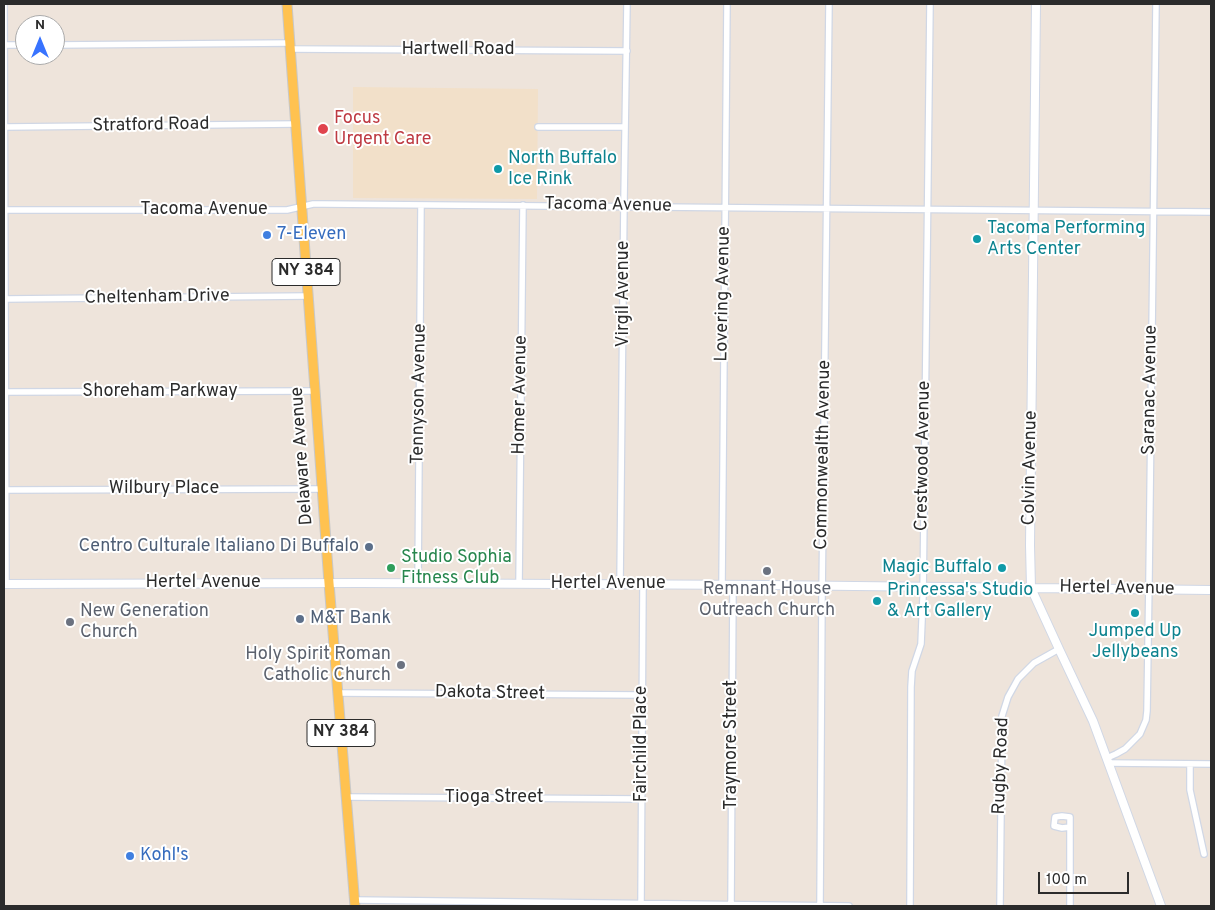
<!DOCTYPE html>
<html>
<head>
<meta charset="utf-8">
<style>
	body { margin:0 }
	#map { position:relative; width:1215px; height:910px; overflow:hidden; background:#eee4db; font-family:Overpass,sans-serif }
	canvas { display:block }
	.frame { position:absolute; inset:0; border:5px solid #2b2b2b; pointer-events:none }
	.north { position:absolute; left:15px; top:15px; width:50px; height:50px; box-sizing:border-box; background:#fff; border:1px solid #aaa; border-radius:50%; rotate:0deg; font-size:14px; font-weight:700; line-height:20px; text-align:center; color:#2b2b2b }
	.north::after { content:''; display:block; margin:auto; width:18px; height:22px; background:#3873ff; clip-path:polygon(50% 0,100% 100%,50% 72%,0 100%) }
	.scale { position:absolute; left:1038px; top:872px; width:91px; height:22px; box-sizing:border-box; border:2px solid #2b2b2b; border-top:0; padding-left:6px; font-size:15px; line-height:18px; white-space:nowrap; color:#2b2b2b; -webkit-text-stroke:4px #fff; paint-order:stroke }
</style>
</head>
<body>
<div id="map">
<canvas width="1215" height="910"></canvas>
<div class="frame"></div>
<div class="north">N</div>
<div class="scale">100 m</div>
</div>
<script>
const ctx = document.querySelector('canvas').getContext('2d');
ctx.lineJoin = 'round';
function paint(path, color) { ctx.fillStyle = color; ctx.fill(path, 'evenodd'); }
const toPath = rows => new Path2D(rows.map(r => 'M' + r).join(''));
function strokePath(path, color, width, dash) { ctx.strokeStyle = color; ctx.lineWidth = width; ctx.lineCap = dash ? 'butt' : 'round'; ctx.setLineDash(dash || []); ctx.stroke(path); }
function drawText(font, color, halo, rows, align = 'center') {
  ctx.font = font + ' Overpass,sans-serif'; ctx.lineWidth = 4; ctx.setLineDash([]); ctx.textBaseline = 'middle'; ctx.strokeStyle = halo; ctx.fillStyle = color; for (const [text, x, y, turn = 0] of rows) {
    ctx.save(); ctx.translate(x, y); ctx.rotate((+turn || 0) * Math.PI / 180); ctx.textAlign = isNaN(turn) ? turn : align; if (halo) ctx.strokeText(text, 0, 0); ctx.fillText(text, 0, 0); ctx.restore();
  }
}
paint(toPath([
	[353,87,538,89,537,199,353,198]
]), '#f2e0c9');
const minor = toPath([
	[4,4,6,584],
	[4,45,25,45],
	[55,45,290,43],
	[290,49,627,51],
	[6,127,296,124],
	[538,127,625,127],
	[5,210,287,210,313,204,323,204,1211,212],
	[5,299,308,296],
	[5,392,315,391],
	[6,490,322,489],
	[418,583,421,205],
	[519,584,523,205],
	[620,584,624,201,627,4],
	[722,585,727,4],
	[338,693,642,695],
	[1107,758,1116,754,1125,749,1140,734,1146,720,1147,711,1149,580,1156,4],
	[1109,763,1211,764],
	[1190,764,1190,790,1204,854],
	[346,797,642,799],
	[355,900,849,906],
	[641,903,643,585],
	[731,905,733,585],
	[820,906,822,597,829,4],
	[910,906,911,687,912,671,921,644,923,597,930,4],
	[1000,906,1002,716,1008,697,1018,679,1034,663,1059,649],
	[1070,906,1070,817,1062,816,1055,817,1054,826,1062,828,1070,827]
]);
const tertiary = toPath([
	[1036,4,1030,545,1031,588,1059,649,1093,721,1161,906],
	[4,584,361,583,766,585,1211,590]
]);
const primary = toPath([
	[287,4,329,583,355,906]
]);
strokePath(minor, '#d0d7e5', 8);
strokePath(tertiary, '#d0d7e5', 10);
strokePath(primary, '#c8c8c8', 11);
strokePath(minor, '#fff', 5.5);
strokePath(tertiary, '#fff', 8);
strokePath(primary, '#ffc250', 9);
for (const [x, y, r, color] of [
	[323,129,6,"#e0444e"],
	[498,169,5,"#0f9aa8"],
	[267,235,5,"#3f7fe0"],
	[977,239,5,"#0f9aa8"],
	[369,547,5,"#5c6f8a"],
	[391,568,5,"#2e9e5b"],
	[1002,568,5,"#0f9aa8"],
	[767,571,5,"#6b7280"],
	[877,601,5,"#0f9aa8"],
	[1135,613,5,"#0f9aa8"],
	[300,619,5,"#5c6f8a"],
	[70,622,5,"#6b7280"],
	[401,665,5,"#6b7280"],
	[130,856,5,"#3f7fe0"]
]) { const dot = new Path2D(); dot.arc(x, y, r, 0, 2 * Math.PI); ctx.fillStyle = color; ctx.fill(dot); strokePath(dot, '#fff', 2); }
for (const [x, y, w] of [
	[306,272,68],
	[341,733,68]
]) { const box = new Path2D(); box.roundRect(x - w / 2, y - 13.5, w, 27, 4); ctx.fillStyle = '#fff'; ctx.fill(box); strokePath(box, '#2b2b2b', 1); }
drawText('bold 16px', '#2b2b2b', null, [
	["NY 384",306,272],
	["NY 384",341,733]
]);
drawText('18px', '#2b2b2b', '#fff', [
	["Hartwell Road",458,50],
	["Stratford Road",151,126,-1],
	["Tacoma Avenue",608,206,1],
	["Tacoma Avenue",204,210],
	["Virgil Avenue",624,294,-90],
	["Lovering Avenue",724,294,-89],
	["Cheltenham Drive",157,298,-1],
	["Saranac Avenue",1151,390,-89],
	["Shoreham Parkway",160,392],
	["Tennyson Avenue",420,394,-89],
	["Homer Avenue",521,395,-89],
	["Commonwealth Avenue",824,455,-89],
	["Delaware Avenue",303,456,-94],
	["Crestwood Avenue",924,456,-89],
	["Colvin Avenue",1031,468,-89],
	["Wilbury Place",164,489],
	["Hertel Avenue",203,583],
	["Hertel Avenue",608,584],
	["Hertel Avenue",1117,589,1],
	["Dakota Street",490,694,1],
	["Fairchild Place",642,744,-90],
	["Traymore Street",732,745,-90],
	["Rugby Road",1002,766,-88],
	["Tioga Street",494,798]
]);
drawText('18px', '#be3a42', '#fff', [
	["Focus",334,119],
	["Urgent Care",334,140]
], 'left');
drawText('18px', '#0d838f', '#fff', [
	["North Buffalo",508,159],
	["Ice Rink",508,180],
	["Tacoma Performing",987,229],
	["Arts Center",987,250],
	["Magic Buffalo",992,568,"right"],
	["Princessa's Studio",887,591],
	["& Art Gallery",887,612],
	["Jumped Up",1135,632,"center"],
	["Jellybeans",1135,653,"center"]
], 'left');
drawText('18px', '#366cbe', '#fff', [
	["7-Eleven",277,235],
	["Kohl's",140,856]
], 'left');
drawText('18px', '#4e5e75', '#fff', [
	["Centro Culturale Italiano Di Buffalo",359,547],
	["M&T Bank",310,619,"left"]
], 'right');
drawText('18px', '#27864d', '#fff', [
	["Studio Sophia",401,558],
	["Fitness Club",401,579]
], 'left');
drawText('18px', '#5b616d', '#fff', [
	["Remnant House",767,590],
	["Outreach Church",767,611],
	["New Generation",80,612,"left"],
	["Church",80,633,"left"],
	["Holy Spirit Roman",391,655,"right"],
	["Catholic Church",391,676,"right"]
]);
</script>
</body>
</html>
